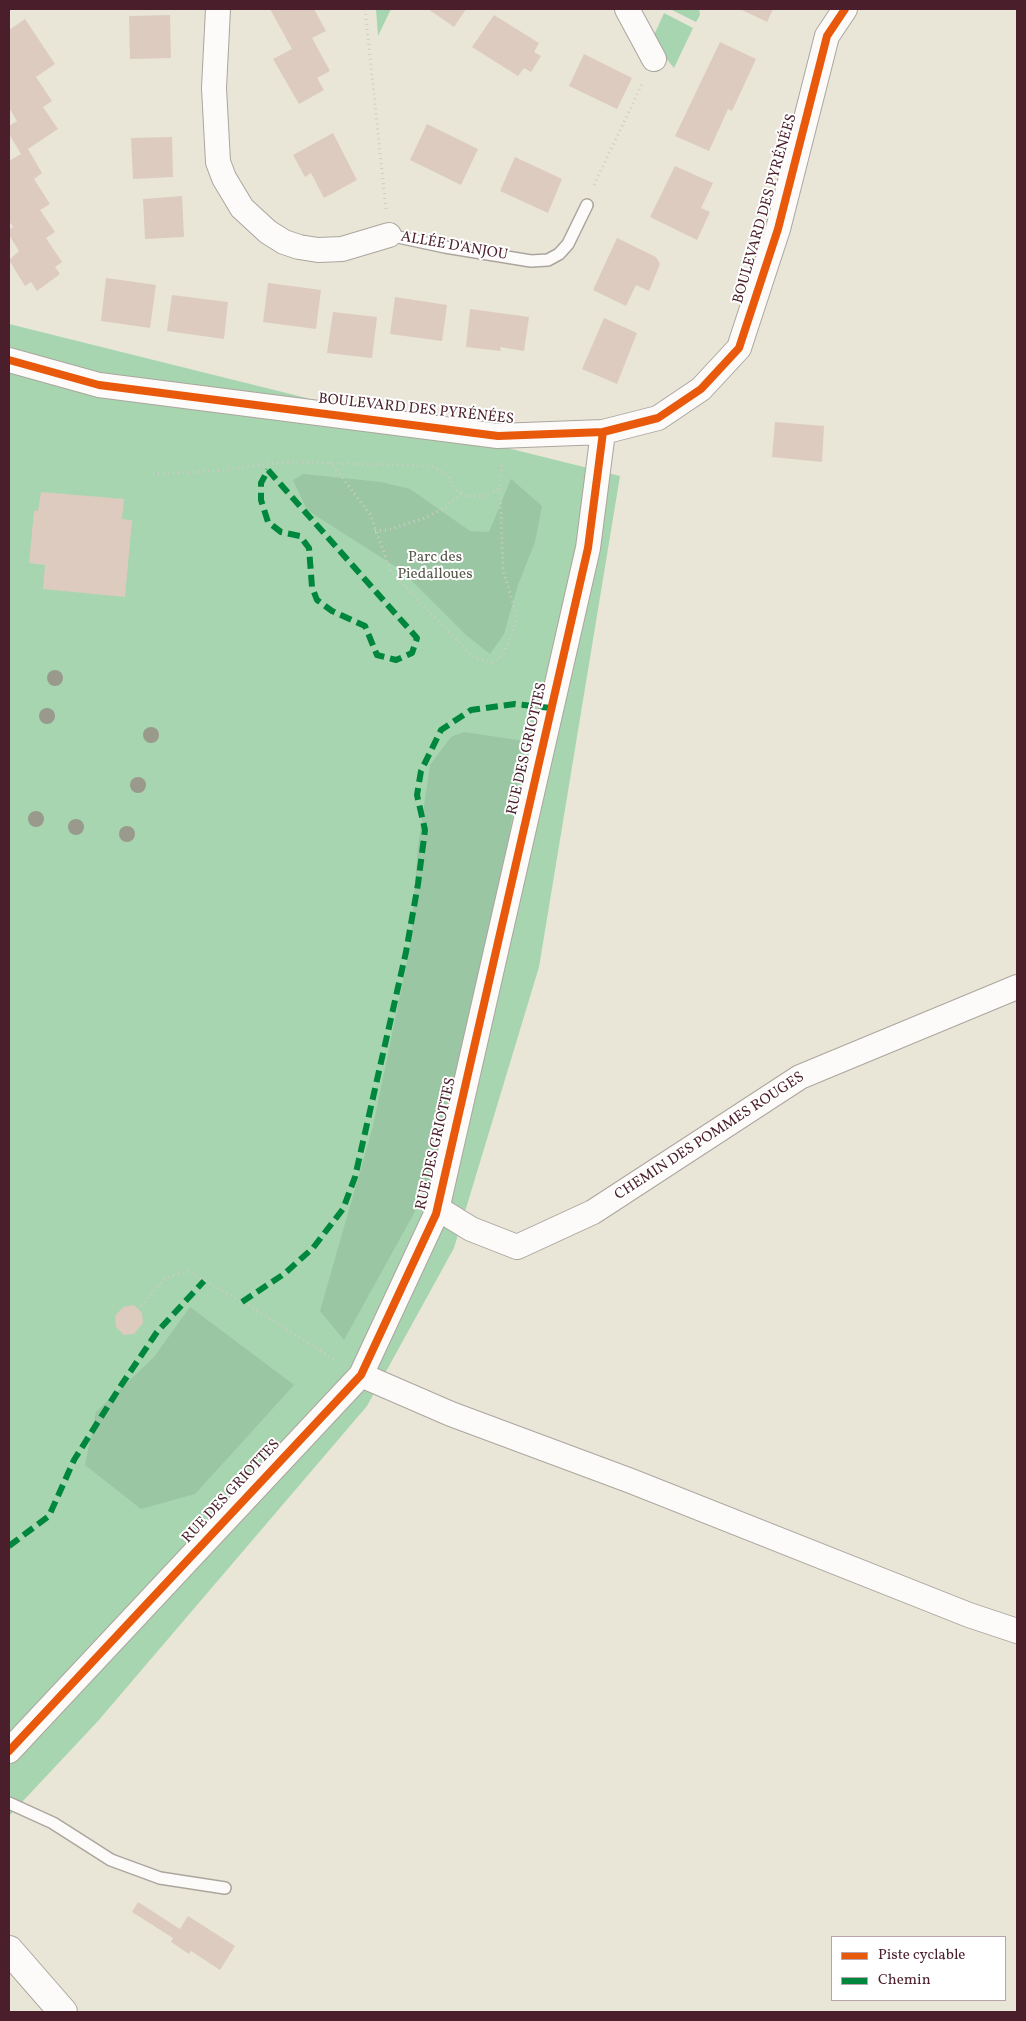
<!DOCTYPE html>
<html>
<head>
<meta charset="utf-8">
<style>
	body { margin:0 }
	#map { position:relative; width:1026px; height:2021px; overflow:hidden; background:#e9e6d8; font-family:Vollkorn,serif }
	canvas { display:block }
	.frame { position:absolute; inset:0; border:10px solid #4a1f2b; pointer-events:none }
	.legend { position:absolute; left:831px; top:1936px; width:175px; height:65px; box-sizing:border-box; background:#fff; border:1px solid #b7a5aa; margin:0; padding:6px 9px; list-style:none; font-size:15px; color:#4a1f2b }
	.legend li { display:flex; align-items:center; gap:10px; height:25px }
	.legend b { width:25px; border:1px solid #b7a5aa }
</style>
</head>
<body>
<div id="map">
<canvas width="1026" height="2021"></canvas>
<div class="frame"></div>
<ul class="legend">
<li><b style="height:6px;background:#e8590c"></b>Piste cyclable</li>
<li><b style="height:6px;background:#00873e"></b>Chemin</li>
</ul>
</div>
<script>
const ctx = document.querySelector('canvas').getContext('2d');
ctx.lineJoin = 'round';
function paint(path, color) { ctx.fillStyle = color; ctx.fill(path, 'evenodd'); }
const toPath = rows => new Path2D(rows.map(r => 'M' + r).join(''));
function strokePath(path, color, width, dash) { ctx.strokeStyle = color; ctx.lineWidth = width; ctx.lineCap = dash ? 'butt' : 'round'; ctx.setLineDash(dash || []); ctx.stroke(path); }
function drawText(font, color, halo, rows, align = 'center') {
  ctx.font = font + ' Vollkorn,serif'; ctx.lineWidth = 4; ctx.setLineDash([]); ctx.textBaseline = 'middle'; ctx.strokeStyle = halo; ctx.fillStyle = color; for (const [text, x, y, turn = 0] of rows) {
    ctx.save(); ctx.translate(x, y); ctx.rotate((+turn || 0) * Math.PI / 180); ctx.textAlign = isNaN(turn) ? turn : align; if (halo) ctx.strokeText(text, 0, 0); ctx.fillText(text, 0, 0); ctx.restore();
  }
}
paint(toPath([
	[376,9,391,9,378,36],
	[670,9,699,9,700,15,696,22],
	[664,13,693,28,674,68,656,46,654,35],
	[9,324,620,476,539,967,454,1248,367,1406,98,1721,9,1816]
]), '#a7d5af');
paint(toPath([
	[303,474,381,482,410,489,470,531,489,532,511,479,542,506,535,542,518,585,504,634,490,654,466,635,401,570,307,510,293,480],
	[464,732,524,741,495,924,463,1081,429,1186,344,1340,320,1311,373,1126,410,947,418,846,430,765,451,737],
	[190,1307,294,1385,195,1494,141,1509,85,1465,96,1412,154,1357]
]), '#9bc6a3');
paint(toPath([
	[270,9,314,9,326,31,312,38,330,71,317,78,324,90,299,104,273,59,292,49],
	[428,9,466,9,454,27],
	[740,9,773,9,767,22],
	[170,15,171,58,130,59,129,16],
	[494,15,539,43,534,52,541,56,531,72,524,68,518,76,472,47],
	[25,19,55,64,36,77,52,101,43,107,58,129,28,149,42,173,34,179,50,204,40,210,55,232,46,238,62,262,55,267,60,274,37,291,31,282,25,286,9,260,19,251,9,235,9,230,13,227,9,221,9,161,21,154,9,134,9,126,17,121,9,108,9,30],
	[720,42,756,59,732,111,728,109,709,151,675,136],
	[584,54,632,78,617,109,569,86],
	[427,124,478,149,461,185,410,160],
	[333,133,357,180,324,198,311,173,305,177,293,155],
	[172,137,173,177,133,179,131,138],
	[515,157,562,179,548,213,500,191],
	[675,166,713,183,701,208,710,212,697,240,650,217],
	[182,196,184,237,145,239,143,199],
	[617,238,656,257,660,264,649,291,636,285,626,306,593,290],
	[106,278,156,285,150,328,101,321],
	[268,283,321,290,316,329,263,322],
	[172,295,228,302,224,339,167,331],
	[395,297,447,305,442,341,390,334],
	[470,309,529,317,524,351,500,347,501,351,466,347],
	[333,312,377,317,372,358,327,353],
	[604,318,637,333,617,384,582,369],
	[775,422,824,426,822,462,772,457],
	[41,492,124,499,122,519,132,520,125,597,43,589,45,565,29,563,34,511,38,511],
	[134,1305,142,1313,143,1323,134,1334,124,1335,116,1327,115,1316,123,1307],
	[138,1902,180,1929,188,1916,235,1946,220,1970,191,1951,189,1954,171,1942,173,1938,132,1912]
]), '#ddcbbf');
const service = toPath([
	[389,235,445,247,531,261,548,260,559,254,568,244,587,205],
	[9,1803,53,1823,111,1860,160,1878,225,1888]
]);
const minor = toPath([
	[218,9,214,88,218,162,224,178,242,208,268,232,284,242,299,247,318,250,342,249,389,235],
	[627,9,654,59],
	[9,360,99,385,498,436,603,432,658,418,701,389,739,348,778,229,827,36,845,9],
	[437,1208,471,1229,517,1247,593,1212,800,1077,1017,987],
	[361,1375,451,1414,631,1481,969,1615,1017,1631],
	[9,1751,361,1375,436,1214,588,548,603,432]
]);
const secondary = toPath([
	[9,1950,63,2012]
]);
strokePath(service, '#aca59e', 14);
strokePath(minor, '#aca59e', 26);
strokePath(secondary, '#aca59e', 30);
strokePath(toPath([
	[365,9,386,209],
	[594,185,643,82],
	[330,462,370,514,391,572,473,657,491,663,503,655,512,635,517,617,503,570,500,488],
	[153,474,213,471,285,462,405,465,433,467,448,475,456,490,464,496,486,496,500,488,502,464],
	[375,531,387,530,425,518,446,507,461,493],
	[141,1306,164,1279,187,1271,251,1307,337,1361]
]), '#cfcbc8', 3, [1, 4]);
strokePath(service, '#fcfbf9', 11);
strokePath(minor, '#fcfbf9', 24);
strokePath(secondary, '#fcfbf9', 28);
strokePath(toPath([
	[268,470,417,638,412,653,396,660,377,655,365,626,332,611,317,600,312,587,309,548,300,536,281,532,268,522,261,500,261,483,268,470],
	[242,1302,284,1274,313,1248,343,1209,355,1177,406,952,418,884,425,830,417,795,421,771,441,730,471,710,515,704,551,708],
	[9,1546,49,1516,74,1460,120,1387,157,1332,204,1281]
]), '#00873e', 6, [12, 6]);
strokePath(toPath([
	[9,360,99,385,498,436,603,432,658,418,701,389,739,348,778,229,827,36,845,9],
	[9,1751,361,1375,436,1214,588,548,603,432]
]), '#e8590c', 8);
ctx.fillStyle = '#99998c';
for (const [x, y] of [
	[55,678],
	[47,716],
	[151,735],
	[138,785],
	[36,819],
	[76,827],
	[127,834]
]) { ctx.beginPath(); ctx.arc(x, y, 8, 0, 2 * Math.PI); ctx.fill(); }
drawText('15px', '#4a1f2b', '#fff', [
	["BOULEVARD DES PYRÉNÉES",766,209,-74],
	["ALLÉE D'ANJOU",454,247,10],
	["BOULEVARD DES PYRÉNÉES",416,410,6],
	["RUE DES GRIOTTES",528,749,-77],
	["CHEMIN DES POMMES ROUGES",710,1137,-33],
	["RUE DES GRIOTTES",437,1144,-77],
	["RUE DES GRIOTTES",232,1492,-47]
]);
drawText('15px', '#585a4d', '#fff', [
	["Parc des",435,558],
	["Piedalloues",435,575]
]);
</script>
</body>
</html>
